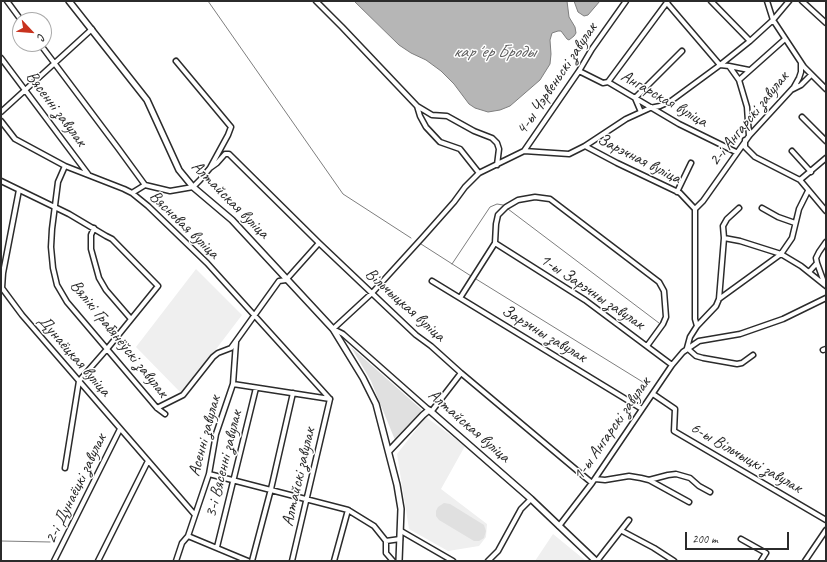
<!DOCTYPE html>
<html>
<head>
<meta charset="utf-8">
<style>
	body { margin:0 }
	#map { position:relative; width:827px; height:562px; overflow:hidden; background:#fff; font-family:Caveat,sans-serif }
	canvas { display:block }
	.frame { position:absolute; inset:0; border:2px solid #2b2b2b; pointer-events:none }
	.north { position:absolute; left:12px; top:12px; width:40px; height:40px; box-sizing:border-box; background:#fff; border:1px solid #aaa; border-radius:50%; rotate:116deg; font-size:11px; font-weight:700; line-height:16px; text-align:center; color:#2b2b2b }
	.north::after { content:''; display:block; margin:auto; width:14px; height:18px; background:#c8321e; clip-path:polygon(50% 0,100% 100%,50% 72%,0 100%) }
	.scale { position:absolute; left:685px; top:532px; width:104px; height:18px; box-sizing:border-box; border:2px solid #2b2b2b; border-top:0; padding-left:5px; font-size:12px; line-height:14px; white-space:nowrap; color:#2b2b2b; -webkit-text-stroke:3px #fff; paint-order:stroke }
</style>
</head>
<body>
<div id="map">
<canvas width="827" height="562"></canvas>
<div class="frame"></div>
<div class="north">С</div>
<div class="scale">200 m</div>
</div>
<script>
const ctx = document.querySelector('canvas').getContext('2d');
ctx.lineJoin = 'round';
function paint(path, color) { ctx.fillStyle = color; ctx.fill(path, 'evenodd'); }
const toPath = rows => new Path2D(rows.map(r => 'M' + r).join(''));
function strokePath(path, color, width, dash) { ctx.strokeStyle = color; ctx.lineWidth = width; ctx.lineCap = dash ? 'butt' : 'round'; ctx.setLineDash(dash || []); ctx.stroke(path); }
function drawText(font, color, halo, rows, align = 'center') {
  ctx.font = font + ' Caveat,sans-serif'; ctx.lineWidth = 3; ctx.setLineDash([]); ctx.textBaseline = 'middle'; ctx.strokeStyle = halo; ctx.fillStyle = color; for (const [text, x, y, turn = 0] of rows) {
    ctx.save(); ctx.translate(x, y); ctx.rotate((+turn || 0) * Math.PI / 180); ctx.textAlign = isNaN(turn) ? turn : align; if (halo) ctx.strokeText(text, 0, 0); ctx.fillText(text, 0, 0); ctx.restore();
  }
}
paint(toPath([
	[196,269,242,315,182,394,136,347],
	[426,417,465,446,441,489,487,524,486,537,479,546,448,551,409,529,397,454],
	[553,534,586,561,535,561]
]), '#efefef');
paint(toPath([
	[351,347,422,410,395,440,371,381],
	[444,503,450,504,484,525,486,531,484,538,479,541,474,541,439,520,436,516,436,511,438,507]
]), '#e0e0e0');
const water = toPath([
	[354,1,567,1,569,17,575,27,576,33,574,36,569,40,567,39,561,31,558,31,552,33,550,40,551,54,550,64,540,80,510,106,500,110,488,112,475,108,469,104,454,84,441,71,426,60,411,53,399,45,354,1],
	[574,1,600,1,588,15,584,16,578,12,574,1]
]);
paint(water, '#b6b6b6');
strokePath(water, '#7e7e7e', 1);
strokePath(toPath([
	[208,1,343,194,411,238],
	[508,209,659,323],
	[421,244,471,276],
	[452,264,490,207,497,204,503,205],
	[476,279,646,384],
	[1,541,50,542]
]), '#7e7e7e', 1);
const minor = toPath([
	[7,1,21,20],
	[316,1,342,27,417,106,420,116,426,127,440,142,460,149,479,173],
	[711,1,750,41],
	[767,1,773,20,804,67,826,89],
	[802,1,826,23],
	[667,3,720,65,729,66,739,80,747,107,749,136],
	[40,44,118,148,145,185,132,193],
	[1,58,88,174],
	[729,66,749,70],
	[579,71,603,83,608,82,679,124,736,152],
	[739,80,785,39],
	[608,82,668,1],
	[793,89,801,85,811,75],
	[417,106,432,115,447,116,474,131,492,138,497,143,499,149,497,165],
	[1,112,92,29],
	[641,112,635,98,682,51],
	[802,117,826,141],
	[1,121,15,139,65,166,124,189,132,193,148,206,207,263,330,399],
	[745,140,745,147,755,157,800,180,826,211],
	[585,146,626,119,650,108,660,106,671,101,720,65,750,41,773,20,789,1],
	[524,151,579,71,592,49,626,1],
	[792,151,811,172],
	[65,166,58,182,52,229,51,247,53,268,57,285,67,302,157,408,165,414],
	[210,168,217,163,225,154,229,154,319,243,416,335,431,346,461,373,592,483],
	[800,180,826,158],
	[1,181,69,214,106,236,112,239,158,286,107,349,79,381,65,468],
	[145,185,170,191,193,187,200,180,210,168,228,135,231,127,176,61],
	[19,190,3,273,2,288,22,315,195,515],
	[808,191,799,209,792,238,781,254,801,266,826,286],
	[677,192,691,163],
	[762,208,778,217,795,223],
	[695,209,703,201,749,136,794,87,799,78,801,72,801,63],
	[94,228,91,235,91,249,99,278,106,290,131,319],
	[724,238,740,241,781,254],
	[495,243,585,300,672,365],
	[809,272,817,263],
	[432,281,642,409],
	[825,285,817,263,816,258,819,252,826,242],
	[460,298,495,243,496,224,498,215,506,207,518,200,535,197,550,199,659,282,664,291,666,317,663,324,647,346],
	[719,299,724,238,723,226,727,219,739,208],
	[823,350,826,349],
	[753,355,742,363,737,364,703,358,696,356,687,348,690,337,697,326,716,306,719,299,781,254],
	[233,384,330,399],
	[653,394,675,409,674,431,826,520],
	[157,408,183,395,213,357,218,353,231,348,279,281,286,280,319,243],
	[429,410,343,334,333,329,372,293,423,237,454,202,465,187,479,173,524,151,569,154,585,146,617,163,680,193,695,209,695,319,697,326],
	[431,412,461,373],
	[209,474,348,510,374,526,386,541],
	[595,479,605,480,629,476,641,478,649,480,689,502],
	[649,480,668,475,676,474,690,478,699,486,710,492],
	[559,526,592,483,672,365,683,352,699,341,740,334,783,319,826,298],
	[401,531,453,561],
	[622,531,654,548,674,561],
	[188,536,248,561],
	[741,539,766,553,761,561],
	[217,547,256,388],
	[54,561,120,429],
	[98,561,148,461],
	[176,561,182,543,188,536,209,474,216,434,233,384,236,342],
	[252,561,271,489,293,393],
	[292,561,330,399],
	[334,561,348,510],
	[393,561,386,553,386,541,400,539],
	[488,561,498,551,521,509,531,499],
	[597,561,629,520],
	[805,561,826,530]
]);
const major = toPath([
	[69,1,147,100,179,170,193,187,232,220,333,329,363,378,376,404,397,485,401,509,399,561],
	[389,451,423,415,429,410,531,499,596,561]
]);
strokePath(minor, '#2b2b2b', 7);
strokePath(major, '#2b2b2b', 8);
strokePath(minor, '#fff', 4);
strokePath(major, '#fff', 5);
drawText('17px', '#2b2b2b', '#fff', [
	["4-ы Чэрвеньскі завулак",557,79,-56],
	["Ангарская вуліца",664,99,30],
	["Вясенні завулак",56,109,53],
	["2-і Ангарскі завулак",749,119,-51],
	["Зарэчная вуліца",639,159,27],
	["Алтайская вуліца",230,200,45],
	["Вясновая вуліца",184,225,44],
	["1-ы Зарэчны завулак",592,292,34],
	["Вільчыцкая вуліца",405,305,42],
	["Зарэчны завулак",544,334,31],
	["Вялікі Грабянёўскі завулак",119,339,51],
	["Дунаёцкая вуліца",74,356,49],
	["Алтайская вуліца",469,426,41],
	["1-ы Ангарскі завулак",612,429,-55],
	["Асенні завулак",205,436,-75],
	["6-ы Вільчыцкі завулак",746,458,30],
	["3-і Вясенні завулак",224,464,-76],
	["Алтайскі завулак",299,477,-77],
	["2-і Дунаёцкі завулак",76,489,-64]
]);
drawText('italic 18px', '#5c5c5c', '#fff', [
	["карʼер Броды",494,52]
]);
</script>
</body>
</html>
